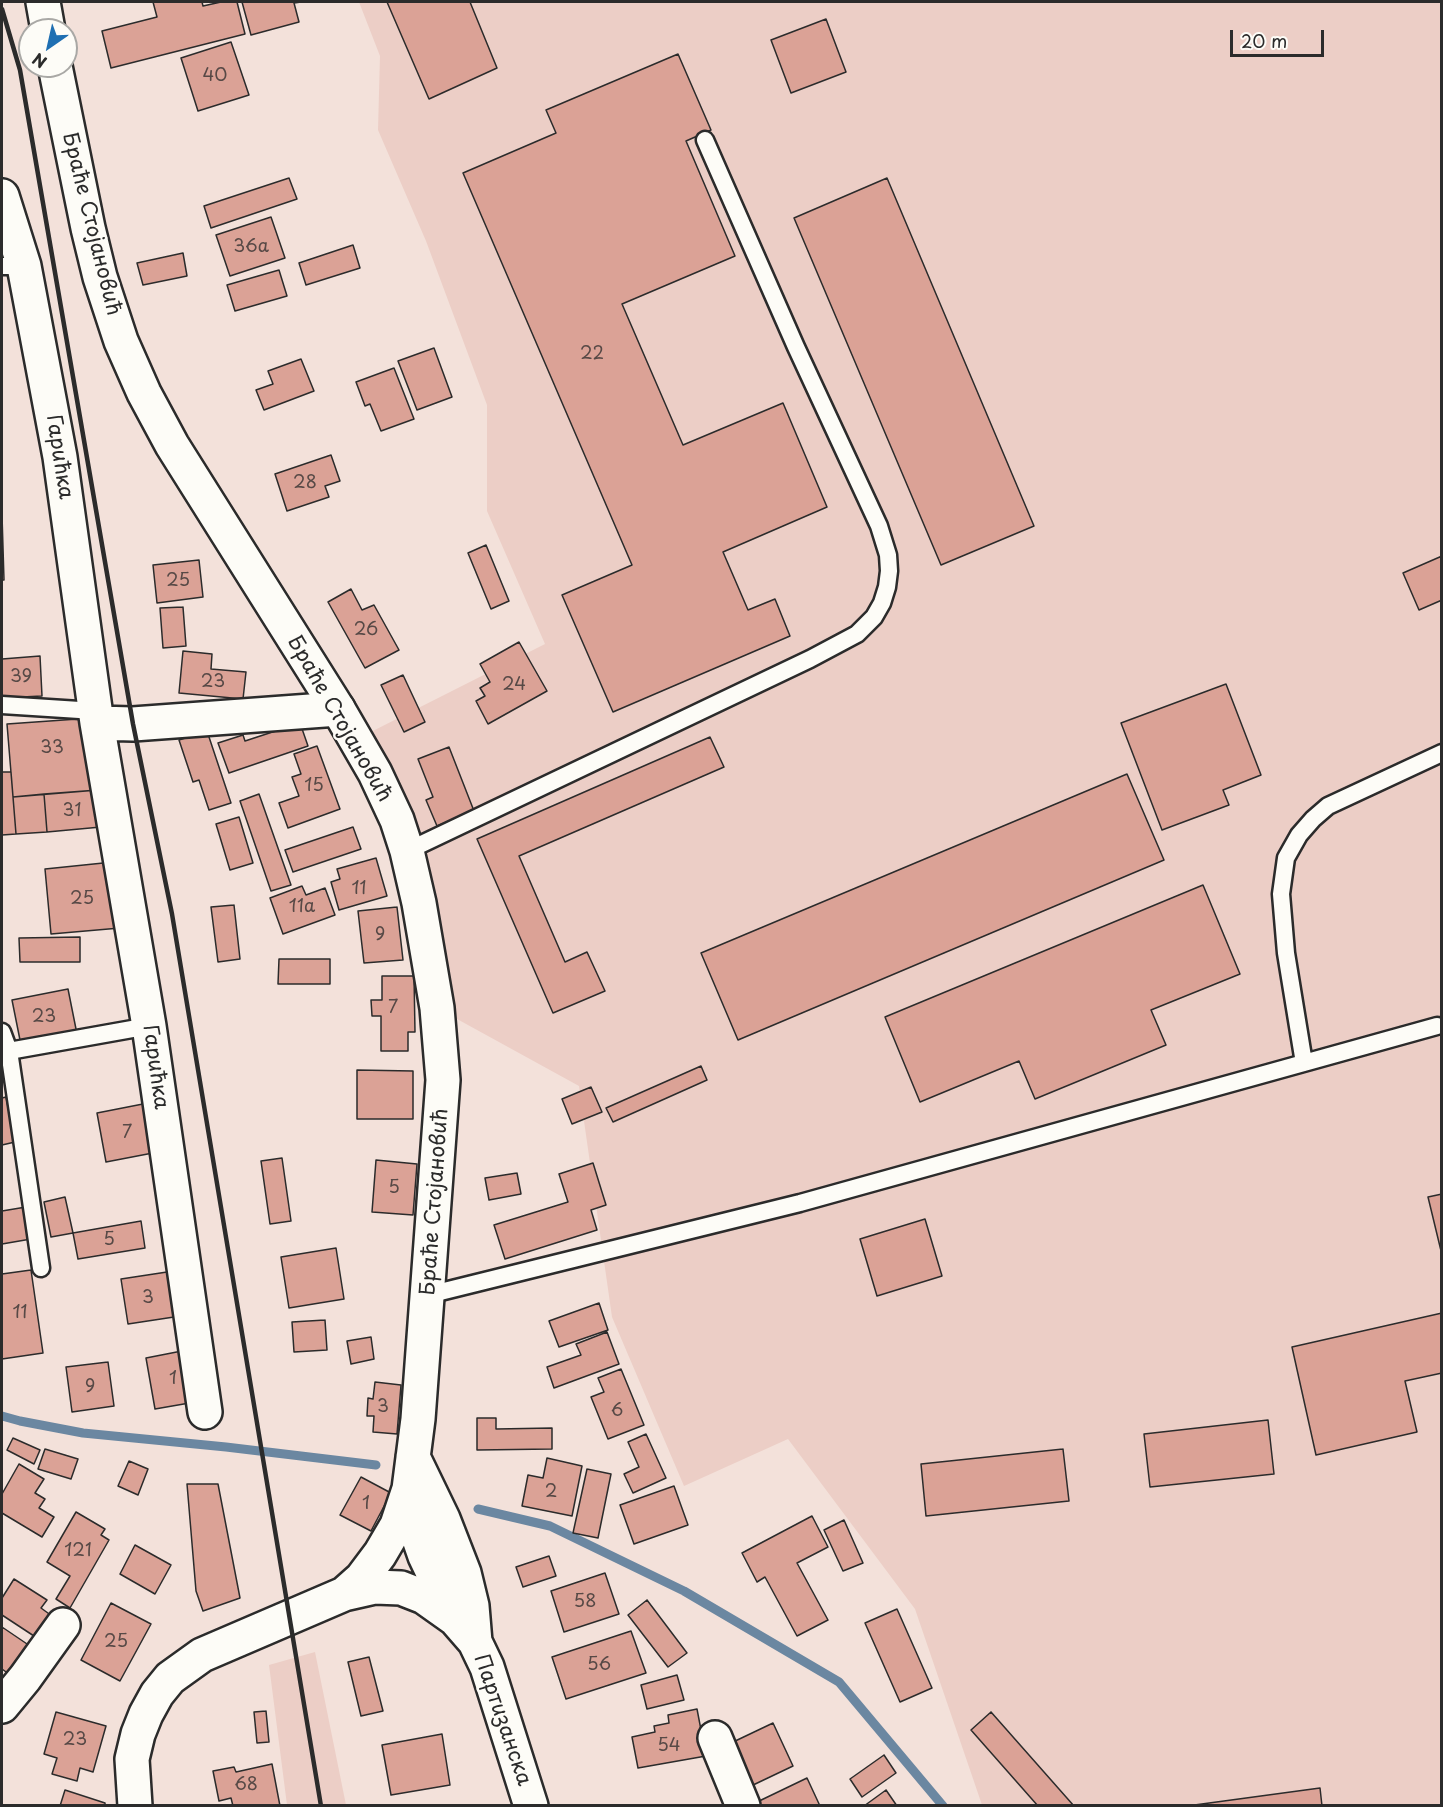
<!DOCTYPE html>
<html>
<head>
<meta charset="utf-8">
<style>
	body { margin:0 }
	#map { position:relative; width:1443px; height:1807px; overflow:hidden; background:#f3e1da; font-family:"Playpen Sans",sans-serif }
	canvas { display:block }
	.frame { position:absolute; inset:0; border:3px solid #2b2b2b; pointer-events:none }
	.north { position:absolute; left:18px; top:18px; width:60px; height:60px; box-sizing:border-box; background:#fdfcf7; border:2px solid #a9a8a5; border-radius:50%; rotate:214deg; font-size:16px; font-weight:700; line-height:24px; text-align:center; color:#2b2b2b }
	.north::after { content:''; display:block; margin:auto; width:21px; height:27px; background:#1f6fb2; clip-path:polygon(50% 0,100% 100%,50% 72%,0 100%) }
	.scale { position:absolute; left:1230px; top:30px; width:94px; height:27px; box-sizing:border-box; border:3px solid #2b2b2b; border-top:0; padding-left:8px; font-size:18px; line-height:21px; white-space:nowrap; color:#2b2b2b; -webkit-text-stroke:4px #fdfcf7; paint-order:stroke }
</style>
</head>
<body>
<div id="map">
<canvas width="1443" height="1807"></canvas>
<div class="frame"></div>
<div class="north">N</div>
<div class="scale">20 m</div>
</div>
<script>
const ctx = document.querySelector('canvas').getContext('2d');
ctx.lineJoin = 'round';
function paint(path, color) { ctx.fillStyle = color; ctx.fill(path, 'evenodd'); }
const toPath = rows => new Path2D(rows.map(r => 'M' + r).join(''));
function strokePath(path, color, width, dash) { ctx.strokeStyle = color; ctx.lineWidth = width; ctx.lineCap = dash ? 'butt' : 'round'; ctx.setLineDash(dash || []); ctx.stroke(path); }
function drawText(font, color, halo, rows, align = 'center') {
  ctx.font = font + ' "Playpen Sans",sans-serif'; ctx.lineWidth = 5; ctx.setLineDash([]); ctx.textBaseline = 'middle'; ctx.strokeStyle = halo; ctx.fillStyle = color; for (const [text, x, y, turn = 0] of rows) {
    ctx.save(); ctx.translate(x, y); ctx.rotate((+turn || 0) * Math.PI / 180); ctx.textAlign = isNaN(turn) ? turn : align; if (halo) ctx.strokeText(text, 0, 0); ctx.fillText(text, 0, 0); ctx.restore();
  }
}
paint(toPath([
	[359,2,1441,2,1441,1805,982,1805,915,1609,788,1439,684,1486,612,1317,579,1086,437,1008,419,902,355,740,545,644,487,511,487,405,426,241,378,130,380,56],
	[315,1652,346,1805,287,1805,269,1665]
]), '#eccec6');
strokePath(toPath([
	[2,1416,20,1421,83,1433,226,1447,376,1465],
	[478,1509,550,1526,684,1591,839,1682,943,1806]
]), '#6b87a1', 9);
const building = toPath([
	[153,2,202,2,203,6,221,2,237,2,245,34,111,68,102,31,157,17,153,2],
	[242,2,301,2,294,3,299,22,251,35,242,2],
	[387,2,470,2,497,68,429,99,387,2],
	[826,19,846,72,791,93,771,40,826,19],
	[231,42,249,95,198,111,181,58,231,42],
	[678,54,711,130,686,141,735,256,622,304,683,445,783,403,827,507,723,552,748,610,775,599,790,636,613,712,562,595,632,565,463,173,556,133,546,110,678,54],
	[289,178,297,199,211,228,204,206,289,178],
	[887,178,1034,526,941,565,794,218,887,178],
	[271,217,285,258,230,276,216,235,271,217],
	[353,245,360,268,306,285,299,263,353,245],
	[183,253,187,276,143,285,137,263,183,253],
	[279,270,287,296,235,311,227,285,279,270],
	[434,348,452,397,417,410,398,361,434,348],
	[301,359,314,391,264,410,256,390,273,384,268,371,301,359],
	[394,368,414,419,381,431,370,404,365,406,356,382,394,368],
	[331,455,340,481,325,486,329,497,287,511,275,474,331,455],
	[2,515,4,580,2,580,2,515],
	[486,545,509,601,491,609,468,553,486,545],
	[1442,556,1442,600,1419,610,1403,573,1442,556],
	[199,560,203,597,157,603,153,565,199,560],
	[351,589,362,610,374,605,399,650,365,668,328,602,351,589],
	[183,607,186,646,163,648,160,608,183,607],
	[519,642,547,691,488,724,476,701,485,696,480,688,490,682,480,664,519,642],
	[183,651,212,654,211,669,246,672,243,699,179,693,183,651],
	[40,656,42,696,2,698,2,659,40,656],
	[403,675,425,722,404,732,381,685,403,675],
	[1226,684,1261,775,1223,790,1229,805,1162,830,1121,723,1226,684],
	[92,718,98,790,13,797,7,724,92,718],
	[300,723,308,746,229,773,218,743,243,735,245,741,300,723],
	[207,731,231,803,209,810,199,780,193,782,179,740,207,731],
	[710,737,724,767,519,856,565,962,587,952,605,991,553,1013,477,839,710,737],
	[317,746,340,809,288,828,279,803,299,796,292,777,301,774,294,754,317,746],
	[449,747,474,811,437,826,426,800,433,797,418,759,449,747],
	[2,772,11,772,16,834,2,835,2,772],
	[1127,774,1164,860,738,1040,701,953,1127,774],
	[98,790,101,827,47,832,44,794,98,790],
	[44,794,47,832,16,834,13,797,44,794],
	[259,794,291,885,271,891,240,801,259,794],
	[239,817,253,863,230,870,216,824,239,817],
	[353,827,361,849,293,872,285,850,353,827],
	[376,858,387,896,339,910,331,882,340,879,337,869,376,858],
	[113,862,120,928,51,934,45,869,113,862],
	[1203,885,1240,974,1151,1010,1166,1045,1035,1099,1019,1061,920,1102,885,1017,1203,885],
	[302,886,306,895,325,888,335,915,283,934,270,898,302,886],
	[234,905,240,959,218,962,211,907,234,905],
	[397,907,403,960,364,963,358,911,397,907],
	[80,937,80,962,20,962,19,938,80,937],
	[279,959,330,959,330,984,278,984,279,959],
	[382,976,414,976,415,1032,408,1032,408,1051,381,1051,381,1016,372,1016,371,1000,382,1000,382,976],
	[68,989,77,1034,21,1045,12,1000,68,989],
	[701,1066,707,1080,613,1122,606,1108,701,1066],
	[357,1070,413,1071,413,1119,357,1119,357,1070],
	[591,1087,602,1112,572,1124,562,1099,591,1087],
	[6,1097,15,1142,2,1145,2,1098,6,1097],
	[148,1103,158,1152,106,1162,97,1113,148,1103],
	[282,1158,291,1221,270,1224,261,1161,282,1158],
	[376,1160,417,1164,413,1215,372,1212,376,1160],
	[593,1163,606,1205,591,1210,597,1230,505,1259,494,1225,568,1202,559,1174,593,1163],
	[517,1173,521,1194,489,1200,485,1178,517,1173],
	[1442,1194,1442,1255,1428,1197,1442,1194],
	[65,1197,73,1233,51,1237,44,1202,65,1197],
	[26,1207,31,1239,2,1244,2,1211,26,1207],
	[925,1219,942,1276,877,1296,860,1239,925,1219],
	[141,1221,145,1248,78,1259,73,1233,141,1221],
	[336,1248,344,1299,289,1308,281,1257,336,1248],
	[31,1270,43,1353,2,1359,2,1274,31,1270],
	[167,1272,174,1317,128,1324,121,1279,167,1272],
	[599,1303,608,1330,559,1347,549,1321,599,1303],
	[1442,1313,1442,1373,1405,1381,1417,1432,1316,1455,1292,1347,1442,1313],
	[325,1320,327,1350,294,1352,292,1322,325,1320],
	[607,1332,619,1364,554,1388,547,1367,581,1355,576,1344,607,1332],
	[371,1337,374,1359,351,1364,347,1341,371,1337],
	[192,1349,201,1401,155,1409,146,1358,192,1349],
	[108,1362,114,1406,72,1412,66,1367,108,1362],
	[621,1369,644,1425,608,1439,591,1397,604,1392,598,1378,621,1369],
	[375,1382,401,1385,397,1434,373,1432,374,1416,367,1416,368,1398,373,1399,375,1382],
	[477,1418,496,1418,496,1429,552,1428,552,1449,477,1450,477,1418],
	[1268,1420,1274,1474,1150,1487,1144,1434,1268,1420],
	[646,1434,666,1478,633,1493,624,1474,639,1467,628,1442,646,1434],
	[13,1438,40,1450,34,1464,7,1450,13,1438],
	[45,1449,78,1459,71,1479,38,1469,45,1449],
	[1063,1449,1069,1501,926,1516,921,1464,1063,1449],
	[547,1458,582,1466,572,1516,522,1506,528,1475,543,1478,547,1458],
	[129,1461,148,1469,138,1495,118,1486,129,1461],
	[19,1464,44,1479,35,1493,45,1499,39,1508,54,1517,42,1537,2,1513,2,1494,19,1464],
	[587,1469,611,1474,598,1538,573,1533,587,1469],
	[361,1477,391,1493,371,1531,340,1515,361,1477],
	[187,1484,218,1484,240,1598,203,1611,196,1591,187,1484],
	[674,1486,688,1525,634,1544,620,1505,674,1486],
	[76,1512,105,1529,101,1535,109,1540,70,1608,56,1599,70,1576,47,1562,76,1512],
	[812,1516,828,1547,797,1563,828,1620,797,1636,765,1577,757,1582,742,1553,812,1516],
	[844,1520,863,1563,843,1571,824,1530,844,1520],
	[135,1545,171,1565,155,1594,120,1574,135,1545],
	[549,1556,556,1576,523,1587,516,1567,549,1556],
	[605,1573,619,1614,564,1632,551,1591,605,1573],
	[14,1579,47,1600,41,1608,52,1616,37,1638,2,1615,2,1598,14,1579],
	[647,1600,687,1653,668,1667,628,1615,647,1600],
	[111,1603,151,1624,120,1681,81,1660,111,1603],
	[897,1609,932,1688,900,1702,865,1623,897,1609],
	[2,1627,33,1648,13,1677,2,1669,2,1627],
	[631,1631,646,1673,566,1699,552,1657,631,1631],
	[369,1657,383,1711,361,1716,348,1662,369,1657],
	[677,1675,684,1700,647,1709,641,1685,677,1675],
	[697,1709,706,1756,638,1768,632,1737,655,1732,654,1726,669,1723,668,1715,697,1709],
	[266,1711,269,1742,257,1743,254,1712,266,1711],
	[56,1712,106,1726,93,1772,80,1768,77,1781,52,1774,57,1758,44,1754,56,1712],
	[991,1712,1074,1806,1038,1806,971,1730,991,1712],
	[773,1723,793,1766,751,1786,731,1743,773,1723],
	[442,1734,450,1785,391,1795,382,1745,442,1734],
	[884,1755,896,1773,862,1797,850,1779,884,1755],
	[272,1764,280,1806,233,1806,231,1798,219,1801,213,1771,234,1767,236,1772,272,1764],
	[807,1778,820,1806,756,1806,755,1803,807,1778],
	[1320,1788,1322,1806,1187,1806,1320,1788],
	[65,1790,105,1803,105,1806,60,1806,65,1790],
	[886,1790,897,1806,864,1806,886,1790]
]);
paint(building, '#dba296');
strokePath(building, '#2b2b2b', 1.5);
const service = toPath([
	[2,266,24,266],
	[2,705,95,711],
	[407,851,810,659,857,634,874,617,882,603,887,587,889,571,888,555,879,526,796,347,705,140],
	[2,1032,9,1051,41,1268],
	[9,1051,149,1026],
	[1304,1063,1286,953,1281,894,1286,858,1299,835,1313,819,1328,806,1442,753],
	[428,1295,800,1203,1437,1026]
]);
const minor = toPath([
	[2,196,24,266,60,457,97,723],
	[205,1412,149,1026,97,723,133,724,338,709],
	[2,1706,25,1678,63,1625],
	[715,1738,743,1806]
]);
const secondary = toPath([
	[43,2,48,30],
	[55,66,88,228,100,277,121,341,144,393,172,445,338,709,375,773,397,820,407,851,419,903,437,1008,443,1080,418,1419,409,1489,397,1525,380,1554,362,1578,344,1594,202,1655,170,1678,157,1694,146,1714,138,1734,132,1759,135,1806],
	[413,1457,443,1519,464,1573,472,1606,475,1642],
	[409,1492,417,1533,425,1556,453,1615],
	[344,1594,375,1587,401,1588,424,1597,455,1619,475,1642,487,1667,531,1806]
]);
strokePath(service, '#2b2b2b', 21);
strokePath(minor, '#2b2b2b', 38);
strokePath(secondary, '#2b2b2b', 38);
strokePath(service, '#fdfcf7', 16);
strokePath(minor, '#fdfcf7', 33);
strokePath(secondary, '#fdfcf7', 33);
strokePath(toPath([
	[2,9,20,70,133,724,172,914,321,1806]
]), '#2b2b2b', 4.5);
drawText('18px', '#574946', null, [
	["40",215,76],
	["36a",251,247],
	["22",592,354],
	["28",305,483],
	["25",178,581],
	["26",366,630],
	["39",21,677],
	["23",213,682],
	["24",514,685],
	["33",52,748],
	["15",314,786],
	["31",72,811],
	["11",359,889],
	["25",82,899],
	["11a",302,907],
	["9",380,935],
	["7",393,1008],
	["23",44,1017],
	["7",127,1133],
	["5",394,1188],
	["5",109,1240],
	["3",148,1298],
	["11",20,1313],
	["1",173,1379],
	["9",90,1387],
	["3",383,1407],
	["6",617,1411],
	["2",551,1492],
	["1",366,1504],
	["121",78,1551],
	["58",585,1602],
	["25",116,1642],
	["56",599,1665],
	["23",75,1740],
	["54",669,1746],
	["68",246,1785]
]);
drawText('21px', '#2b2b2b', '#fdfcf7', [
	["Браће Стојановић",91,224,76],
	["Гарићка",59,457,81],
	["Браће Стојановић",339,719,60],
	["Гарићка",155,1067,82],
	["Браће Стојановић",435,1202,-86],
	["Партизанска",502,1720,71]
]);
</script>
</body>
</html>
